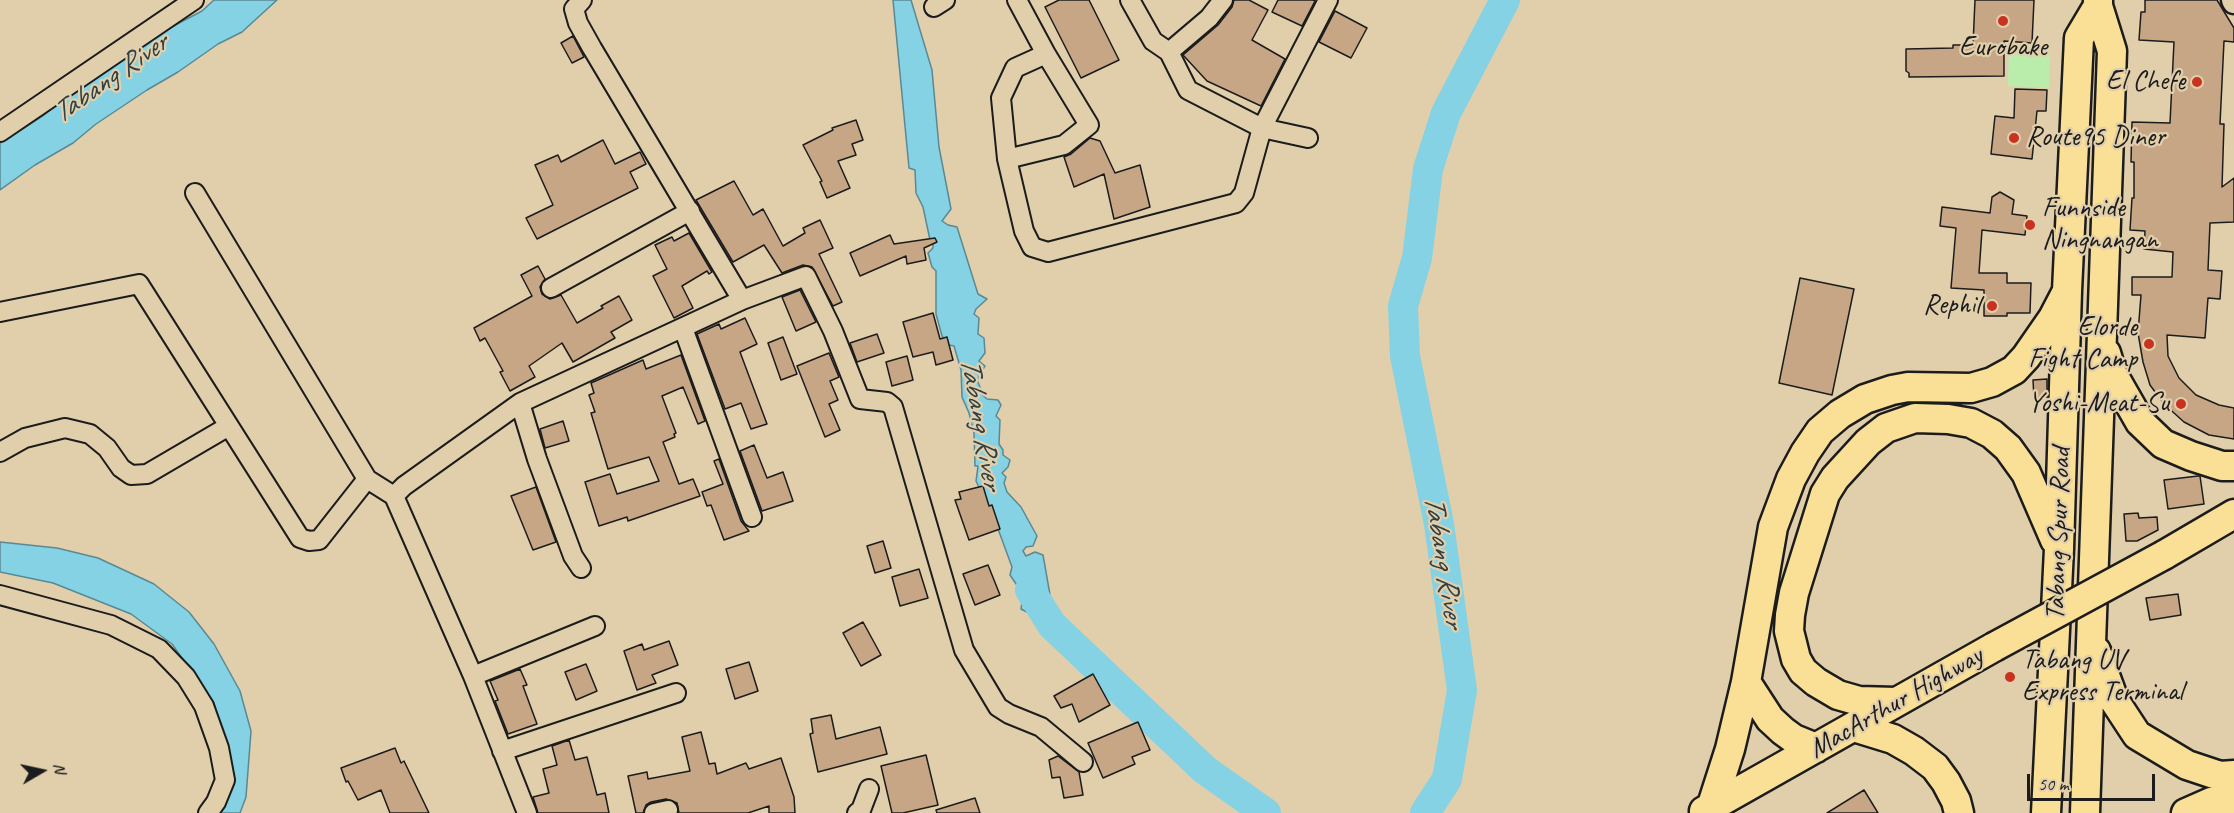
<!DOCTYPE html>
<html>
<head>
<meta charset="utf-8">
<style>
	body { margin:0 }
	#map { position:relative; width:2234px; height:813px; overflow:hidden; background:#e1cfac; font-family:Caveat,sans-serif }
	canvas { display:block }
	.north { position:absolute; left:12px; top:741px; width:60px; height:60px; -webkit-text-stroke:4px #e1cfac; paint-order:stroke; rotate:81deg; font-size:16px; font-weight:700; line-height:24px; text-align:center; color:#1c1c1c }
	.north::after { content:''; display:block; margin:auto; width:21px; height:27px; background:#1c1c1c; clip-path:polygon(50% 0,100% 100%,50% 72%,0 100%) }
	.scale { position:absolute; left:2027px; top:774px; width:128px; height:27px; box-sizing:border-box; border:3px solid #1c1c1c; border-top:0; padding-left:8px; font-size:18px; line-height:21px; white-space:nowrap; color:#1c1c1c; -webkit-text-stroke:4px #e1cfac; paint-order:stroke }
</style>
</head>
<body>
<div id="map">
<canvas width="2234" height="813"></canvas>
<div class="north">N</div>
<div class="scale">50 m</div>
</div>
<script>
const ctx = document.querySelector('canvas').getContext('2d');
ctx.lineJoin = 'round';
function paint(path, color) { ctx.fillStyle = color; ctx.fill(path, 'evenodd'); }
const toPath = rows => new Path2D(rows.map(r => 'M' + r).join(''));
function strokePath(path, color, width, dash) { ctx.strokeStyle = color; ctx.lineWidth = width; ctx.lineCap = dash ? 'butt' : 'round'; ctx.setLineDash(dash || []); ctx.stroke(path); }
function drawText(font, color, halo, rows, align = 'center') {
  ctx.font = font + ' Caveat,sans-serif'; ctx.lineWidth = 4.5; ctx.setLineDash([]); ctx.textBaseline = 'middle'; ctx.strokeStyle = halo; ctx.fillStyle = color; for (const [text, x, y, turn = 0] of rows) {
    ctx.save(); ctx.translate(x, y); ctx.rotate((+turn || 0) * Math.PI / 180); ctx.textAlign = isNaN(turn) ? turn : align; if (halo) ctx.strokeText(text, 0, 0); ctx.fillText(text, 0, 0); ctx.restore();
  }
}
paint(toPath([
	[2009,45,2050,46,2049,88,2008,86]
]), '#baecac');
const water = toPath([
	[214,0,277,0,242,32,218,44,178,72,147,90,96,124,73,143,35,165,0,190,0,143,44,115,78,88,145,41,202,11,214,0],
	[893,0,911,0,932,70,939,147,951,209,942,221,948,225,957,227,978,294,987,299,976,309,974,314,979,318,978,334,984,338,985,353,979,361,985,366,977,380,980,387,978,391,987,399,998,400,1001,405,996,416,1000,420,999,444,1003,450,1003,455,1010,460,1008,467,1002,473,1006,477,1004,483,1007,492,1021,507,1037,536,1033,546,1026,547,1023,551,1026,556,1035,552,1043,555,1052,606,1052,625,1021,609,1023,594,1010,575,1012,567,994,518,976,481,978,466,975,466,974,433,969,413,962,397,961,370,954,346,949,345,942,336,936,314,936,271,932,267,928,253,933,248,933,243,930,240,923,207,916,193,915,170,909,168,893,0],
	[0,542,57,548,98,558,154,584,189,612,214,644,240,691,251,731,246,797,240,813,213,813,225,750,214,703,172,644,131,614,53,583,0,572,0,542]
]);
paint(water, '#84d2e3');
strokePath(water, '#5a8993', 1.5);
strokePath(toPath([
	[1030,590,1052,625,1205,770,1266,813],
	[1425,813,1447,779,1462,690,1439,524,1405,356,1403,306,1417,258,1428,169,1446,113,1505,0]
]), '#84d2e3', 30);
const building = toPath([
	[1059,0,1089,0,1119,60,1081,78,1045,7,1059,0],
	[1234,0,1249,0,1268,10,1252,40,1285,59,1261,106,1207,81,1183,55,1218,25,1232,7,1234,0],
	[1278,0,1313,0,1315,1,1302,26,1272,12,1278,0],
	[1975,0,2034,0,2032,43,2004,41,2004,76,1909,77,1909,73,1906,71,1906,49,1953,48,1953,45,1973,45,1975,0],
	[2145,0,2217,0,2234,28,2234,42,2224,41,2220,124,2224,124,2222,187,2234,178,2234,222,2210,223,2208,270,2222,271,2220,299,2208,298,2205,338,2167,335,2168,356,2179,378,2196,395,2219,405,2234,408,2234,439,2209,435,2184,422,2164,404,2150,385,2143,362,2138,333,2141,295,2132,295,2132,277,2172,277,2173,252,2144,249,2145,231,2130,230,2132,198,2134,198,2134,162,2131,162,2132,122,2170,123,2174,42,2139,40,2141,12,2145,12,2145,0],
	[1335,11,1367,28,1351,58,1319,42,1335,11],
	[573,36,584,57,572,63,561,43,573,36],
	[2015,89,2047,90,2046,111,2037,111,2032,159,1991,154,1995,116,2014,118,2015,89],
	[856,120,863,140,852,144,856,155,838,161,850,188,827,198,820,182,822,181,803,145,833,130,832,128,856,120],
	[1090,138,1100,141,1115,173,1140,165,1150,207,1114,219,1104,174,1074,187,1064,157,1071,154,1090,138],
	[603,140,615,164,640,152,646,164,630,172,638,188,537,239,526,218,553,205,535,165,558,155,561,162,603,140],
	[734,181,753,215,763,209,783,246,805,233,803,228,820,220,833,248,819,254,842,302,833,306,812,267,803,265,782,273,764,245,733,262,696,200,734,181],
	[2000,192,2014,200,2012,214,2027,216,2025,235,1982,230,1979,273,2007,273,2007,283,2031,283,2030,313,2007,313,2007,316,1984,316,1984,290,1951,288,1956,228,1940,226,1942,207,1990,213,1992,197,2000,192],
	[689,233,712,272,709,274,707,271,682,286,693,308,674,318,653,276,667,269,655,245,672,237,674,241,689,233],
	[890,235,894,244,935,238,937,242,924,248,926,260,907,264,906,256,860,276,850,253,890,235],
	[538,266,545,279,540,287,542,294,550,299,561,295,577,323,603,308,601,306,619,296,632,320,611,332,615,338,573,362,562,343,529,366,535,377,510,391,500,372,503,371,485,338,480,341,474,328,532,296,521,275,538,266],
	[1800,278,1854,289,1832,395,1779,383,1800,278],
	[800,290,816,322,796,331,782,297,800,290],
	[933,313,940,339,947,337,953,360,936,365,933,352,913,357,903,322,933,313],
	[745,318,757,344,740,352,767,424,751,429,741,403,725,409,697,334,719,324,721,329,745,318],
	[877,334,884,353,857,362,850,343,877,334],
	[783,337,797,374,781,380,768,343,783,337],
	[829,353,839,377,830,381,838,400,829,404,840,430,825,437,797,366,829,353],
	[681,355,705,421,698,424,683,387,662,396,676,433,674,434,675,437,663,442,679,484,693,479,700,496,628,521,627,517,599,526,585,482,610,474,617,494,659,481,649,457,608,469,591,413,595,412,589,395,594,393,591,383,643,360,646,369,681,355],
	[907,356,913,380,892,386,886,362,907,356],
	[2047,379,2047,397,2034,398,2033,380,2047,379],
	[563,421,569,441,545,448,540,429,563,421],
	[754,445,767,478,783,472,793,501,762,511,740,451,754,445],
	[719,459,741,521,749,531,724,540,711,505,707,506,702,492,723,484,714,461,719,459],
	[2198,476,2200,476,2204,504,2168,509,2164,480,2198,476],
	[983,486,989,506,992,505,1000,529,969,540,955,500,961,499,959,492,983,486],
	[536,487,556,542,533,550,511,496,536,487],
	[2138,513,2139,518,2157,517,2158,530,2137,541,2126,541,2124,514,2138,513],
	[883,541,891,568,875,573,867,546,883,541],
	[988,565,1000,595,975,605,963,574,988,565],
	[919,569,928,598,900,606,892,577,919,569],
	[2178,594,2181,615,2150,620,2146,598,2178,594],
	[863,622,881,655,861,666,843,633,863,622],
	[669,641,678,665,652,675,656,683,637,690,624,651,642,644,644,650,669,641],
	[749,662,758,691,735,699,726,669,749,662],
	[586,664,597,691,576,700,565,672,586,664],
	[520,669,527,685,523,686,537,724,508,734,495,701,498,700,490,681,520,669],
	[1093,674,1110,705,1079,722,1072,704,1061,708,1054,696,1093,674],
	[831,715,836,739,880,727,887,754,818,772,810,734,813,733,811,719,831,715],
	[1138,722,1150,750,1132,757,1135,764,1103,778,1088,743,1138,722],
	[701,732,709,764,715,763,717,774,746,763,749,769,781,758,794,797,795,813,769,813,769,806,748,813,679,813,677,803,666,799,651,802,646,805,643,813,636,813,628,776,647,772,648,779,690,771,682,737,701,732],
	[569,740,575,760,587,757,597,795,605,793,609,813,538,813,533,797,549,793,543,769,557,765,552,746,569,740],
	[395,748,401,763,404,761,429,813,390,813,381,790,358,800,348,781,346,782,341,768,395,748],
	[926,755,938,805,903,813,892,813,881,766,926,755],
	[1058,756,1079,772,1083,795,1064,798,1060,777,1052,778,1049,760,1058,756],
	[1864,790,1878,813,1827,813,1864,790],
	[975,798,980,813,937,813,936,810,975,798]
]);
paint(building, '#c6a685');
strokePath(building, '#1c1c1c', 1.5);
const minor = toPath([
	[582,0,574,9,578,23,592,48,742,300],
	[1130,0,1153,41,1169,52,1188,90,1262,128,1308,138],
	[934,7,945,0],
	[1169,52,1209,18,1223,0],
	[1046,54,1015,68,1001,98,1007,159,1024,231,1032,247,1048,252,1236,203,1244,193,1262,128,1328,0],
	[0,132,194,0],
	[1007,159,1064,145,1089,125,1046,54,1017,0],
	[195,193,367,479,394,496],
	[551,288,690,211],
	[0,312,139,284,300,538,309,541,319,540,367,479],
	[683,328,752,517],
	[520,403,537,459,573,556,581,568],
	[0,452,25,438,65,428,90,434,107,448,121,468,131,475,147,474,229,426],
	[0,595,111,625,159,649,186,677,204,706,219,748,225,780,216,802,208,813],
	[473,676,595,626],
	[502,751,676,693],
	[527,813,473,676,394,496,404,486,520,403,742,300,806,276,833,331,860,399,887,402,893,407,964,650,998,707,1009,714,1041,727,1083,762],
	[654,813,668,810],
	[857,813,861,810,869,789]
]);
const tertiary = toPath([
	[2233,0,2234,2]
]);
const trunk = toPath([
	[2106,353,2112,373,2140,422,2163,444,2191,456,2222,466,2234,466],
	[2164,555,2234,514],
	[2096,651,2114,700,2137,735,2187,765,2220,776,2234,775],
	[1746,682,1770,719,1783,731,1794,739,1816,748],
	[1896,702,1859,701,1838,695,1816,682,1803,671,1796,659,1789,631,1790,615,1794,593,1825,494,1835,478,1868,442,1886,428,1915,418,1948,419,1971,423,1992,434,2008,448,2026,473,2055,540],
	[1854,727,1893,739,1914,751,1935,767,1946,782,1956,801,1959,813],
	[1712,805,1730,749,1746,682,1773,527,1791,479,1805,453,1820,431,1840,414,1865,399,1892,390,1908,387,1971,388,1992,382,2014,370,2026,357,2053,318,2065,295],
	[1704,811,1994,647],
	[2046,813,2059,549,2067,291,2079,38,2098,6],
	[2085,813,2112,51,2098,6,2098,0],
	[2186,813,2211,802,2234,799]
]);
strokePath(minor, '#1c1c1c', 22);
strokePath(tertiary, '#1c1c1c', 27);
strokePath(trunk, '#1c1c1c', 33);
strokePath(minor, '#e1cfac', 18);
strokePath(tertiary, '#e1cfac', 22);
strokePath(trunk, '#fadf96', 28);
const trunkBridge = toPath([
	[1994,647,2164,555]
]);
strokePath(trunkBridge, '#1c1c1c', 33, []);
strokePath(trunkBridge, '#fadf96', 28);
for (const [x, y, r, color] of [
	[2003,21,6,"#c8321e"],
	[2197,82,6,"#c8321e"],
	[2014,138,6,"#c8321e"],
	[2030,225,6,"#c8321e"],
	[1992,306,6,"#c8321e"],
	[2149,344,6,"#c8321e"],
	[2181,404,6,"#c8321e"],
	[2010,677,6,"#c8321e"]
]) { const dot = new Path2D(); dot.arc(x, y, r, 0, 2 * Math.PI); ctx.fillStyle = color; ctx.fill(dot); strokePath(dot, '#e1cfac', 2); }
drawText('28px', '#1c1c1c', '#e1cfac', [
	["Eurobake",2003,48,"center"],
	["El Chefe",2185,82],
	["Route95 Diner",2026,138,"left"],
	["Funnside",2042,209,"left"],
	["Ningnangan",2042,241,"left"],
	["Rephil",1980,306],
	["Elorde",2137,328],
	["Fight Camp",2137,360],
	["Yoshi-Meat-Su",2169,404],
	["Tabang UV",2022,661,"left"],
	["Express Terminal",2022,693,"left"]
], 'right');
drawText('28px', '#1c1c1c', '#e1cfac', [
	["Tabang Spur Road",2059,534,-88],
	["MacArthur Highway",1896,703,-30]
]);
drawText('italic 30px', '#314044', '#e1cfac', [
	["Tabang River",110,79,-35],
	["Tabang River",980,423,80],
	["Tabang River",1443,561,81]
]);
</script>
</body>
</html>
